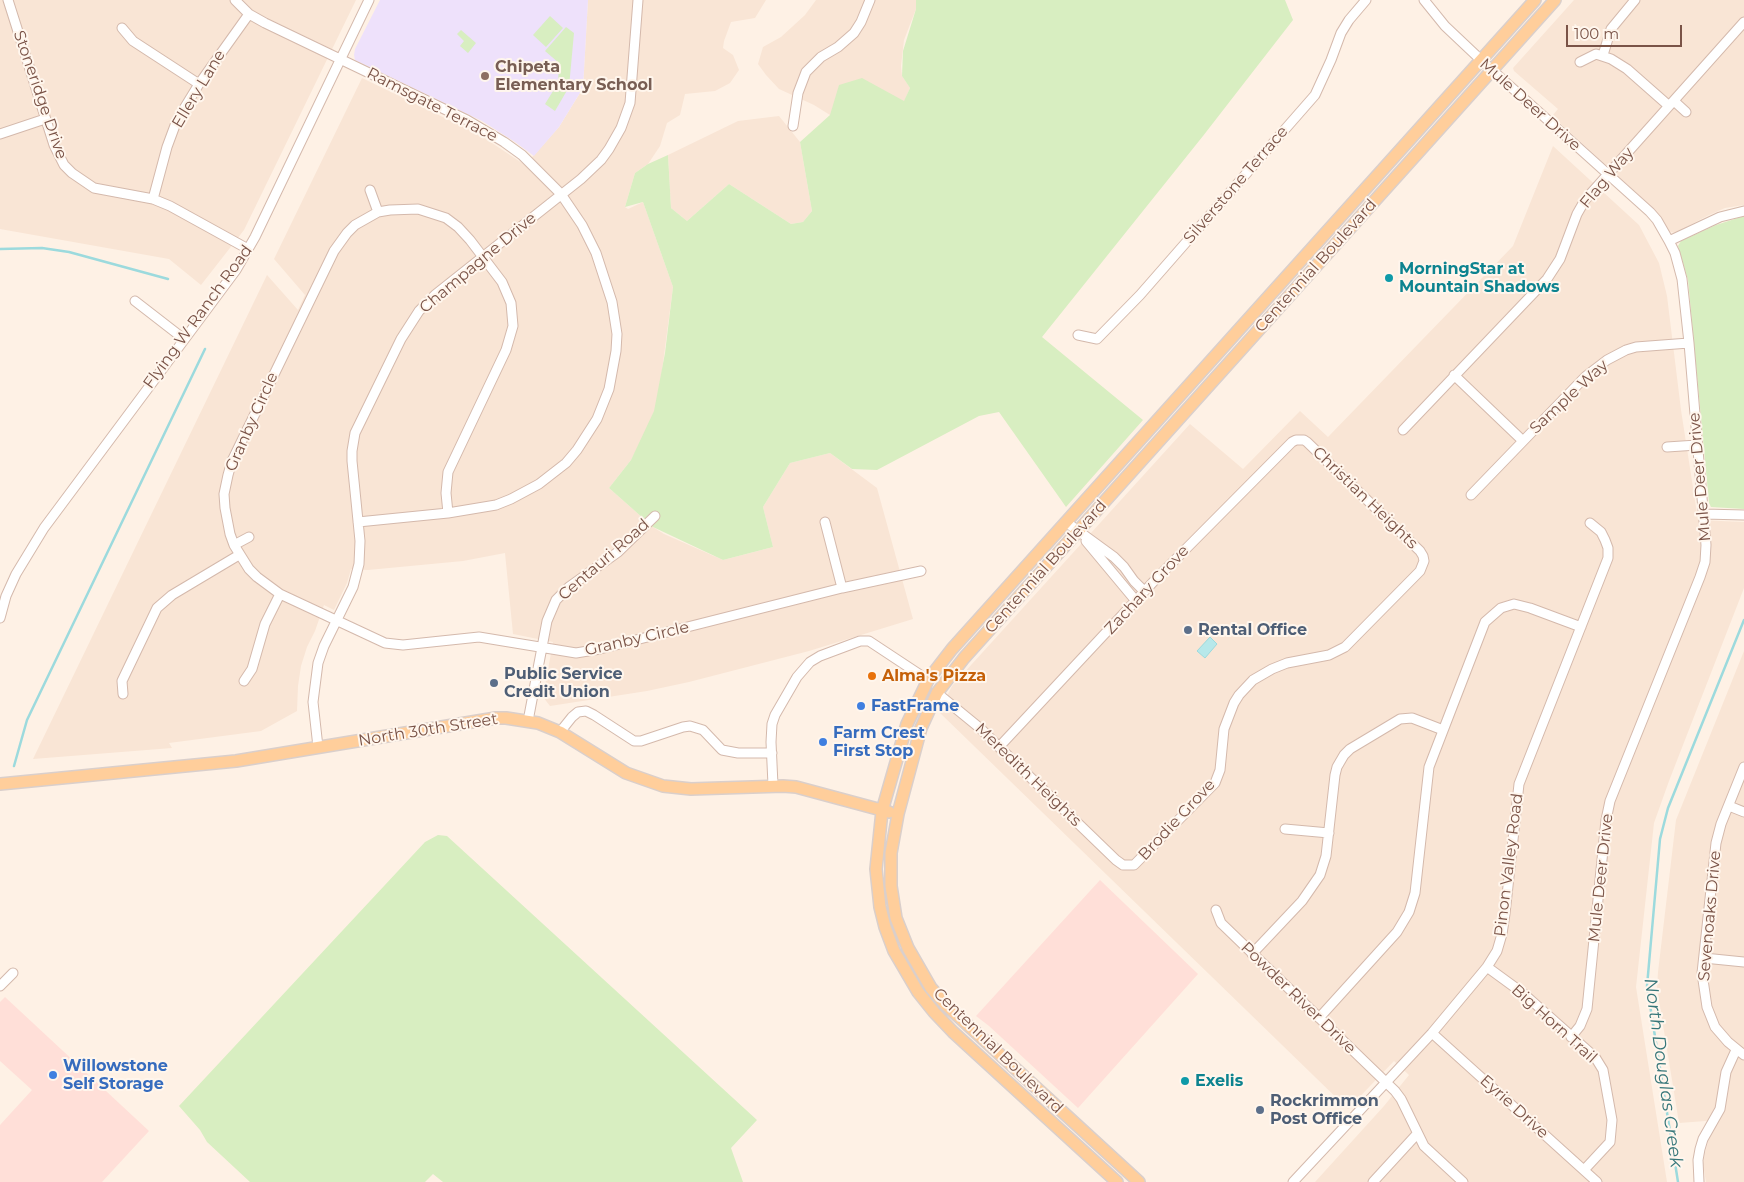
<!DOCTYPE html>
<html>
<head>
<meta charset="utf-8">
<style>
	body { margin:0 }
	#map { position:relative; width:1744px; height:1182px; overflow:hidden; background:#fef1e5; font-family:Montserrat,sans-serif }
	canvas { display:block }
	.scale { position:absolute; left:1566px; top:25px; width:116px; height:22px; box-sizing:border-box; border:2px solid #7a5347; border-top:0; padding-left:6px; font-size:15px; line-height:18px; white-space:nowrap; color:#7a5347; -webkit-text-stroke:4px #fff6ed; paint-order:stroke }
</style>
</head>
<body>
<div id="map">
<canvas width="1744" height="1182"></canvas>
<div class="scale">100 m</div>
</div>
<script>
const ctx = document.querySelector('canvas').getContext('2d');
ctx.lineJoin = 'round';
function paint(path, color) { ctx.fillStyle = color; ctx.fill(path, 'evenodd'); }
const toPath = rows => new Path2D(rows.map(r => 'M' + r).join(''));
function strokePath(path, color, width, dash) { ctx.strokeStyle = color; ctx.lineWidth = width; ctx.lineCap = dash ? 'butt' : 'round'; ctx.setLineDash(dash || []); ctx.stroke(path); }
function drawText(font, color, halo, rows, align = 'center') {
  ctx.font = font + ' Montserrat,sans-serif'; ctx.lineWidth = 4; ctx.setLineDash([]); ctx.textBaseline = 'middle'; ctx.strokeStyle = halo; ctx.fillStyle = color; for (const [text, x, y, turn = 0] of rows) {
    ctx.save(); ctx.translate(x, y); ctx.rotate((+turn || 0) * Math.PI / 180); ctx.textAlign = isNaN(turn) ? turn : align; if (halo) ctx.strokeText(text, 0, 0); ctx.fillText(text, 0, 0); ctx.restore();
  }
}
paint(toPath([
	[0,0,356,0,244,230,201,285,169,259,0,229],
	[588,0,766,0,755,18,731,22,724,41,723,48,733,55,739,70,730,83,715,91,685,94,680,115,667,123,660,146,648,164,635,173,625,207,628,209,643,202,673,287,658,401,648,428,631,460,609,488,653,527,664,534,723,560,773,547,763,507,790,463,830,453,877,488,913,619,809,651,689,682,647,691,550,706,543,697,553,642,513,634,505,553,463,561,368,570,351,569,347,583,334,610,324,605,315,631,307,647,301,666,298,686,297,711,261,731,169,743,172,748,33,759,267,275,298,310,305,295,274,259,362,78,480,135,525,165,559,127,583,88],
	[816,0,916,0,916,9,904,40,901,66,902,76,910,88,904,102,830,115,814,105,779,89,766,75,758,64,763,47,781,37,805,15],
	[1574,0,1744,0,1744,205,1725,208,1707,216,1675,233,1670,232,1652,207,1552,116,1558,109,1514,71,1513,68],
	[779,116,800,142,812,211,803,222,791,224,729,184,687,221,671,208,668,155,738,121],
	[1553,146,1639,225,1659,263,1667,296,1681,410,1698,520,1744,522,1744,588,1669,781,1654,823,1636,987,1667,1182,1315,1182,1384,1106,1409,1075,1394,1061,1348,1109,939,712,952,686,1190,424,1243,469,1300,411,1328,437,1513,246],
	[1744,651,1744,1182,1706,1182,1703,1164,1705,1153,1709,1138,1719,1120,1679,1123,1657,988,1658,972,1676,820]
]), '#f9e5d5');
paint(toPath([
	[1100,880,1198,974,1078,1108,989,1026,976,1016],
	[5,997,149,1131,102,1182,0,1182,0,1125,32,1090,0,1061,0,1002]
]), '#ffdfd8');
paint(toPath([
	[380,0,588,0,583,88,559,127,534,156,515,142,482,121,355,60,354,55,355,49]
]), '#eee1fb');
paint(toPath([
	[916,0,1285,0,1293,20,1203,136,1042,337,1143,420,1066,507,999,412,979,416,877,470,852,469,830,453,790,463,763,507,773,547,723,560,653,527,609,488,631,460,654,411,665,353,673,287,643,202,625,207,635,173,648,164,668,155,671,208,687,221,729,184,791,224,803,222,812,211,800,142,830,115,839,85,862,78,904,101,910,88,902,76,903,51,916,9],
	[550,16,563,28,546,47,533,35],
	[566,27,574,33,569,87,555,111,545,104,558,83,559,63,545,51],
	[461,30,476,43,468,53,460,46,464,41,457,34],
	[1744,216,1744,509,1711,507,1709,503,1688,280,1678,246,1681,241,1716,225],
	[438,835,447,836,757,1120,731,1148,743,1182,443,1182,433,1174,425,1182,250,1182,207,1142,200,1130,179,1106,425,842]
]), '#d8eec1');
const water = toPath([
	[1210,637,1217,644,1205,658,1197,651,1210,637]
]);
paint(water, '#b7e8ea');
strokePath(water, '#9cdadd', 1);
strokePath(toPath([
	[0,249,42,248,69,252,168,279],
	[14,766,27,720,205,349],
	[1678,1182,1647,986,1660,839,1668,808,1744,620]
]), '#9cdadd', 2.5);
const minor = toPath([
	[8,0,54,145,64,165,72,173,94,188,153,199,170,206,248,249],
	[235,0,249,14,265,23,467,120,504,142,522,155,561,194,582,225,596,253,612,302,617,334,616,351,609,389,597,419,577,450,566,463,539,484,511,499,496,505,448,513,358,522],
	[1424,0,1445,26,1481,60,1650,212,1657,220,1669,241,1675,253,1682,279,1689,343,1706,545,1705,562,1700,577,1610,801,1606,820,1587,1009,1580,1026,1571,1037],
	[122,28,133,41,199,84],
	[1603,55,1611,29,1635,0],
	[1580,62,1596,54,1611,59,1627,69,1669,106],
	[1674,101,1686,112],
	[793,126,798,93,806,72,821,57,838,47,854,33,861,22,870,0],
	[0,134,45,119],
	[370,190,378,212],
	[153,199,167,147,177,120,199,84,249,14],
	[1669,241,1720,217,1744,211],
	[135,301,184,339],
	[1078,335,1097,339,1140,295,1315,95,1331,60,1341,33,1349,20,1366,0],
	[1454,375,1523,441],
	[1403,430,1547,279,1560,259,1577,214,1585,200,1744,22],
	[1667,447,1697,445],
	[1471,495,1586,376,1607,360,1626,350,1636,347,1689,343],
	[448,513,446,493,448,472,506,350,513,326,511,303,502,282,470,240,458,227,446,218,418,209,390,210,378,212,355,225,347,233,334,251,232,461,228,475,224,494,225,508,230,534,234,545,249,569,257,577,280,594,385,643,403,645,479,637,576,653,600,649,842,588,921,571],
	[1704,514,1744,515],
	[825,522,842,588],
	[1066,522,1114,557,1124,567,1134,581,1144,591],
	[1086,541,1136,601],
	[234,545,249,537],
	[0,618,6,596,16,574,44,528,236,270,255,237,369,0],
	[244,681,252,669,265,624,280,594],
	[937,693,981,729,999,747,1116,860,1123,865,1134,865,1215,783,1220,770,1224,729,1234,703,1239,695,1253,680,1272,669,1287,663,1329,655,1345,647,1420,571,1424,561,1423,556,1420,551,1307,442,1304,440,1296,440,1292,442,1155,580,999,747],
	[123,694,122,681,157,608,172,595,239,555],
	[528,721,547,621,556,600,569,587,618,552,655,516],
	[560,732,572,717,578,712,586,711,594,715,634,741,641,741,683,727,690,726,703,730,722,750,738,753,772,753],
	[318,747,313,702,318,663,324,646,353,587,359,564,360,541,352,461,352,451,355,433,401,339,419,311,436,294,581,179,601,160,609,149,621,128,630,103,638,0],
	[1744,767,1721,824,1716,843,1702,973,1707,1007,1715,1027,1728,1042,1744,1055],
	[773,785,771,742,772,724,775,715,797,677,810,662,820,656,860,641,869,641,928,680],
	[1729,806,1744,812],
	[1285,829,1329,833],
	[1216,910,1221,923,1395,1091,1401,1099,1424,1146,1463,1182],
	[1252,954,1302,901,1320,875,1326,856,1335,775,1337,767,1344,755,1350,749,1400,719,1412,718,1443,730],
	[1704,958,1744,962],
	[1487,967,1524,994,1595,1057,1603,1070,1612,1120,1610,1142,1584,1170],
	[0,986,13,973],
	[1319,1018,1397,932,1409,912,1415,893,1429,767,1485,622,1501,608,1514,604,1530,608,1581,627],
	[1432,1033,1597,1182],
	[1293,1182,1432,1033,1487,967,1497,951,1502,934,1505,914,1519,784,1608,558,1608,548,1605,540,1601,532,1590,523],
	[1373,1182,1417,1134],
	[1699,1182,1698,1160,1700,1149,1703,1139,1720,1109,1726,1072,1736,1050]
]);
const major = toPath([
	[0,784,236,761,496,718,506,718,538,723,560,732,626,773,663,786,691,789,783,786,796,787,889,812],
	[1117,1182,953,1032,934,1012,918,992,894,951,885,927,880,907,876,869,882,811,907,724,928,680,952,649,1535,0],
	[1139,1182,946,1005,931,988,908,948,896,918,891,886,891,853,898,814,921,728,937,693,964,658,1555,0]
]);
strokePath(minor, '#d4b9ac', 11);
strokePath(major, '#dacfcb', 14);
strokePath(minor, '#fff', 9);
strokePath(major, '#ffce9b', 11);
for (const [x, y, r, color] of [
	[485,76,5,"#8d6e63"],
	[1389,278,5,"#0f9aa8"],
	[1188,630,5,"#5c6f8a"],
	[872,676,5,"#e8710a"],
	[494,683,5,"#5c6f8a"],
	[861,706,5,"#3f7fe0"],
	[823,742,5,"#3f7fe0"],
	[53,1075,5,"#3f7fe0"],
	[1185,1081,5,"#0f9aa8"],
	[1260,1110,5,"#5c6f8a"]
]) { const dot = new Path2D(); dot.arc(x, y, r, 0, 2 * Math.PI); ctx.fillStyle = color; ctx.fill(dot); strokePath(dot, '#fff6ed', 2); }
drawText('bold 16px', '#785e54', '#fff6ed', [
	["Chipeta",495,67],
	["Elementary School",495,85]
], 'left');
drawText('16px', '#7a5347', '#fff6ed', [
	["Ellery Lane",199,89,-59],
	["Stoneridge Drive",40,95,71],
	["Ramsgate Terrace",432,105,27],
	["Mule Deer Drive",1530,105,42],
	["Flag Way",1607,178,-50],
	["Silverstone Terrace",1236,185,-49],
	["Champagne Drive",478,263,-40],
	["Centennial Boulevard",1316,266,-48],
	["Flying W Ranch Road",198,317,-54],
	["Sample Way",1569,397,-43],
	["Granby Circle",252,422,-66],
	["Mule Deer Drive",1700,477,-95],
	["Christian Heights",1365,498,44],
	["Centauri Road",604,560,-41],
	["Centennial Boulevard",1046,567,-48],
	["Zachary Grove",1147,590,-47],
	["Granby Circle",637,639,-13],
	["North 30th Street",428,730,-9],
	["Meredith Heights",1028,775,44],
	["Brodie Grove",1177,820,-47],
	["Pinon Valley Road",1509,865,-83],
	["Mule Deer Drive",1601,878,-84],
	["Sevenoaks Drive",1710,916,-85],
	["Powder River Drive",1298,998,44],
	["Big Horn Trail",1554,1024,42],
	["Centennial Boulevard",998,1051,44],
	["Eyrie Drive",1514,1107,42]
]);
drawText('bold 16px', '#0d838f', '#fff6ed', [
	["MorningStar at",1399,269],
	["Mountain Shadows",1399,287],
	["Exelis",1195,1081]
], 'left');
drawText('bold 16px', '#4e5e75', '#fff6ed', [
	["Rental Office",1198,630],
	["Public Service",504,674],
	["Credit Union",504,692],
	["Rockrimmon",1270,1101],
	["Post Office",1270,1119]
], 'left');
drawText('bold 16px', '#c56008', '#fff6ed', [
	["Alma's Pizza",882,676]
], 'left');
drawText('bold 16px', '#366cbe', '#fff6ed', [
	["FastFrame",871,706],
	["Farm Crest",833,733],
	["First Stop",833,751],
	["Willowstone",63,1066],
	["Self Storage",63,1084]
], 'left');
drawText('italic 18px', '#367679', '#fff6ed', [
	["North Douglas Creek",1663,1073,82]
]);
</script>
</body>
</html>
